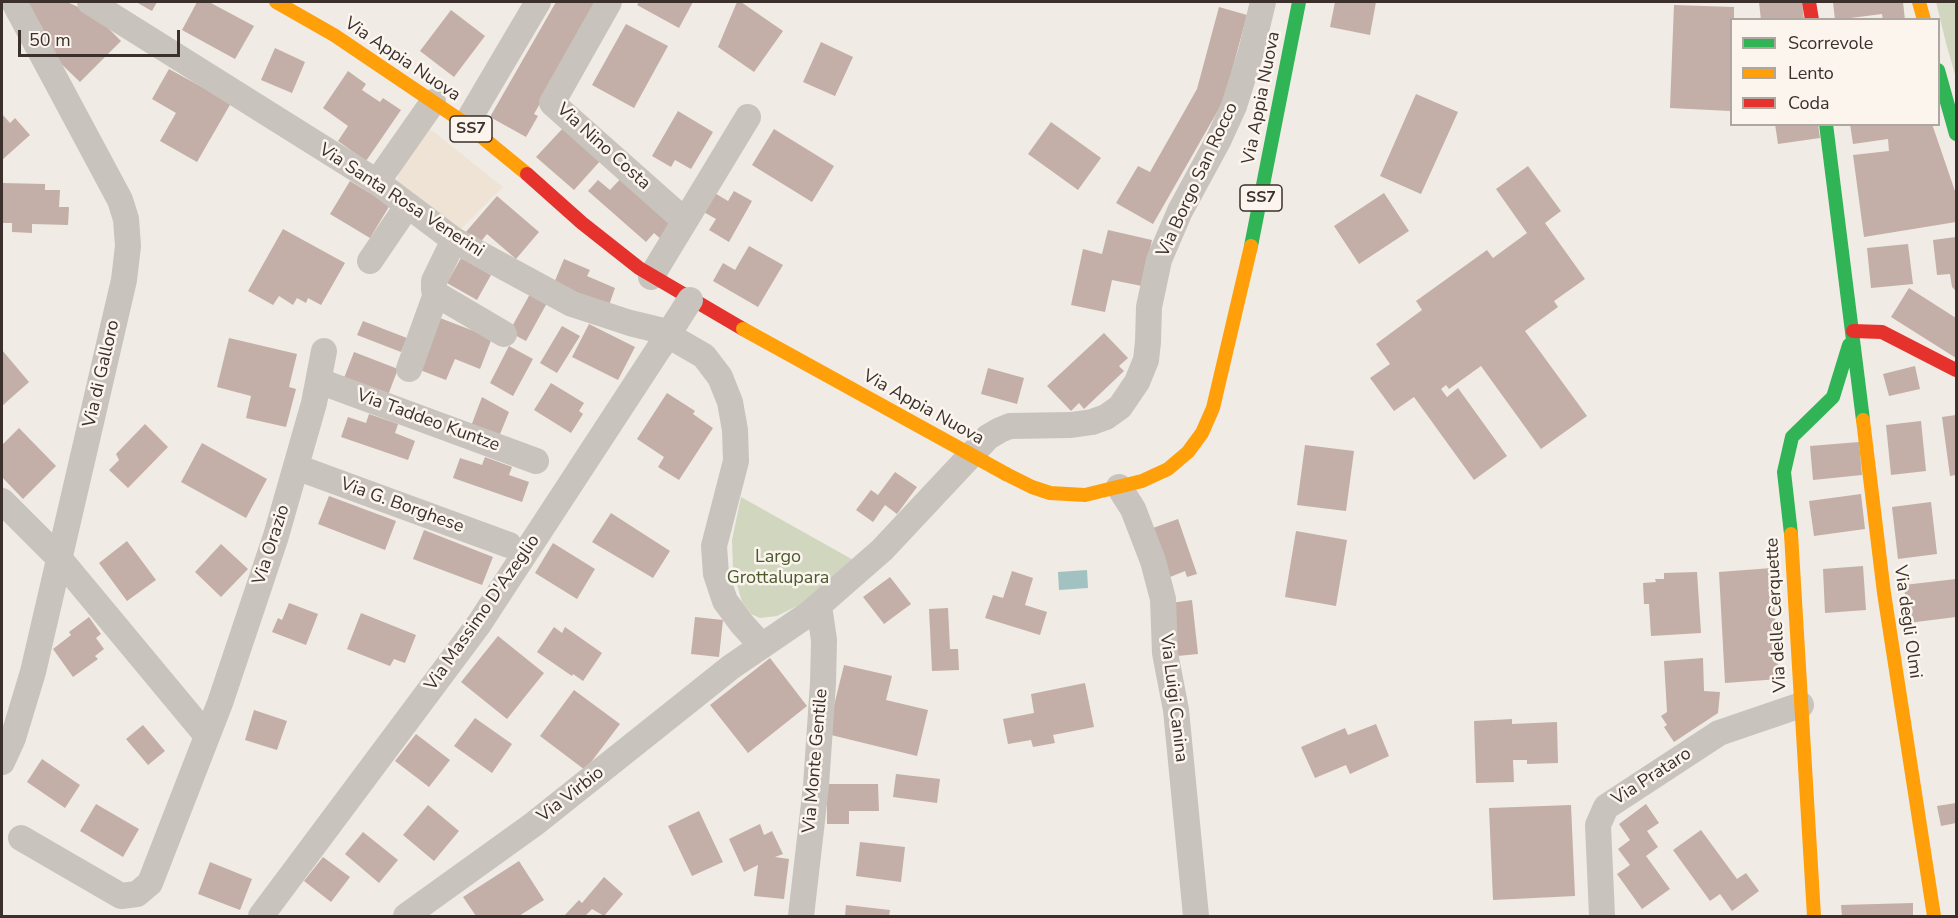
<!DOCTYPE html>
<html>
<head>
<meta charset="utf-8">
<style>
	body { margin:0 }
	#map { position:relative; width:1958px; height:918px; overflow:hidden; background:#f0ebe5; font-family:"Nunito Sans",sans-serif }
	canvas { display:block }
	.frame { position:absolute; inset:0; border:3px solid #3b302b; pointer-events:none }
	.legend { position:absolute; left:1730px; top:18px; width:210px; height:108px; box-sizing:border-box; background:#fbf5ee; border:2px solid #aea6a0; margin:0; padding:8px 10px; list-style:none; font-size:18px; color:#3b302b }
	.legend li { display:flex; align-items:center; gap:12px; height:30px }
	.legend b { width:30px; border:2px solid #aea6a0 }
	.scale { position:absolute; left:18px; top:30px; width:162px; height:27px; box-sizing:border-box; border:3px solid #3b302b; border-top:0; padding-left:8px; font-size:18px; line-height:21px; white-space:nowrap; color:#3b302b; -webkit-text-stroke:4px #fbf5ee; paint-order:stroke }
</style>
</head>
<body>
<div id="map">
<canvas width="1958" height="918"></canvas>
<div class="frame"></div>
<ul class="legend">
<li><b style="height:8px;background:#30b455"></b>Scorrevole</li>
<li><b style="height:8px;background:#ff9f0a"></b>Lento</li>
<li><b style="height:8px;background:#e5322d"></b>Coda</li>
</ul>
<div class="scale">50 m</div>
</div>
<script>
const ctx = document.querySelector('canvas').getContext('2d');
ctx.lineJoin = 'round';
function paint(path, color) { ctx.fillStyle = color; ctx.fill(path, 'evenodd'); }
const toPath = rows => new Path2D(rows.map(r => 'M' + r).join(''));
function strokePath(path, color, width, dash) { ctx.strokeStyle = color; ctx.lineWidth = width; ctx.lineCap = dash ? 'butt' : 'round'; ctx.setLineDash(dash || []); ctx.stroke(path); }
function drawText(font, color, halo, rows, align = 'center') {
  ctx.font = font + ' "Nunito Sans",sans-serif'; ctx.lineWidth = 5; ctx.setLineDash([]); ctx.textBaseline = 'middle'; ctx.strokeStyle = halo; ctx.fillStyle = color; for (const [text, x, y, turn = 0] of rows) {
    ctx.save(); ctx.translate(x, y); ctx.rotate((+turn || 0) * Math.PI / 180); ctx.textAlign = isNaN(turn) ? turn : align; if (halo) ctx.strokeText(text, 0, 0); ctx.fillText(text, 0, 0); ctx.restore();
  }
}
paint(toPath([
	[1936,2,1956,2,1956,78,1946,43],
	[741,497,855,561,809,600,777,616,760,618,751,614,742,602,733,570,732,540]
]), '#d1d6bf');
paint(toPath([
	[430,129,503,187,459,231,399,185,397,181,399,170]
]), '#eee3d5');
paint(toPath([
	[1087,570,1088,588,1059,590,1058,572]
]), '#a1c2c1');
paint(toPath([
	[27,2,67,2,94,14,121,41,80,82,49,52],
	[136,2,157,2,152,11],
	[197,2,209,2,254,26,235,59,182,30],
	[556,2,598,2,534,114,538,116,526,137,490,117],
	[639,2,693,2,679,28,637,5],
	[737,2,741,2,783,31,754,72,718,47],
	[1335,2,1376,2,1370,35,1330,27],
	[1759,2,1802,2,1804,20,1761,20],
	[1833,2,1903,2,1905,20,1883,20,1882,14,1835,20],
	[1674,5,1734,7,1734,20,1732,20,1730,111,1670,108],
	[1219,7,1247,15,1224,100,1153,224,1116,203,1138,166,1150,172,1197,89],
	[451,10,485,36,454,77,420,51],
	[626,24,668,46,634,108,592,85],
	[821,42,853,57,835,96,803,82],
	[275,48,305,62,292,93,261,80],
	[169,69,231,103,197,162,160,141,176,113,152,99],
	[348,71,366,84,362,90,380,102,383,98,401,110,366,161,338,141,348,126,323,108],
	[1416,94,1458,112,1421,194,1380,176],
	[678,111,713,132,691,169,675,160,671,167,652,156],
	[2,114,10,123,15,118,30,135,2,160],
	[1051,122,1101,158,1078,190,1028,154],
	[1775,124,1818,124,1820,138,1778,144],
	[1850,124,1932,124,1956,194,1956,222,1864,237,1853,155,1889,151,1888,139,1853,144],
	[564,127,601,160,574,190,536,157],
	[774,129,834,166,812,202,752,165],
	[1528,166,1561,211,1545,223,1585,279,1554,301,1558,307,1525,331,1587,416,1541,449,1481,366,1449,389,1446,385,1441,389,1447,397,1458,388,1507,456,1474,480,1414,397,1394,411,1370,378,1390,364,1376,344,1422,310,1416,301,1487,250,1493,258,1527,233,1496,189],
	[625,174,679,223,663,241,654,233,646,242,588,191,598,180,610,190],
	[350,181,390,205,370,238,330,214],
	[2,183,45,184,45,190,60,190,59,207,69,207,68,225,32,224,32,233,12,232,12,223,2,223],
	[734,191,752,201,729,242,709,230,716,219,702,211,713,192,728,201],
	[1384,193,1409,231,1359,264,1334,226],
	[497,196,539,232,516,259,487,234,478,245,465,233],
	[283,229,345,263,321,305,308,298,306,303,297,298,293,305,279,296,273,305,248,291],
	[1108,230,1152,240,1142,286,1112,280,1105,312,1071,305,1083,249,1102,254],
	[1956,237,1956,291,1952,287,1950,274,1937,275,1933,240],
	[1908,244,1913,284,1871,288,1867,248],
	[749,246,783,265,758,307,713,281,723,263,735,270],
	[461,258,491,275,477,300,447,283],
	[564,259,590,270,587,276,615,288,608,308,554,283],
	[1909,288,1956,318,1956,358,1891,317],
	[530,294,547,303,526,341,509,332],
	[440,318,492,338,480,369,455,359,446,380,420,370],
	[363,321,407,338,401,352,357,335],
	[589,324,635,347,618,380,572,357],
	[562,326,580,336,557,373,540,363],
	[1104,333,1128,358,1119,366,1124,371,1084,409,1079,403,1071,411,1047,386],
	[229,338,297,354,289,387,296,389,286,427,246,418,251,396,217,387],
	[509,346,533,359,513,396,490,383],
	[2,350,29,382,2,406],
	[354,352,398,369,388,395,344,378],
	[1915,366,1920,389,1889,396,1883,374],
	[988,368,1024,378,1017,404,981,394],
	[551,383,584,403,579,411,583,414,571,433,534,410],
	[667,393,695,411,693,414,713,428,679,480,658,467,664,457,637,439],
	[482,397,509,412,498,439,470,429],
	[369,414,398,424,395,433,415,441,408,460,341,437,348,417,366,423],
	[1956,415,1956,475,1950,476,1942,417],
	[1921,421,1926,471,1891,475,1886,425],
	[145,424,168,447,128,488,109,470,119,460,116,454],
	[19,428,56,466,23,499,2,477,2,445],
	[1859,442,1862,475,1813,480,1810,446],
	[202,443,267,479,246,518,181,482],
	[1305,445,1354,451,1346,511,1297,505],
	[485,457,512,467,509,475,529,482,522,502,453,478,460,458,482,465],
	[895,472,917,487,897,514,885,505,873,522,856,510,871,490,878,495],
	[1861,494,1865,529,1814,536,1809,501],
	[329,496,396,521,385,550,318,524],
	[1931,502,1937,554,1898,559,1892,507],
	[611,513,670,551,653,578,592,542],
	[1178,519,1197,574,1187,577,1185,571,1170,577,1153,528],
	[424,530,493,557,482,585,413,559],
	[1296,531,1347,540,1336,606,1285,597],
	[127,541,156,580,127,601,99,563],
	[553,543,595,569,577,599,535,573],
	[221,544,248,569,221,597,195,572],
	[1863,566,1866,610,1825,613,1823,569],
	[1772,568,1779,679,1725,683,1719,572],
	[1012,571,1033,578,1025,605,1047,612,1040,635,985,618,993,595,1003,598],
	[1697,572,1701,633,1651,636,1649,604,1644,604,1643,583,1656,582,1655,579,1664,579,1664,573],
	[890,577,911,604,884,624,863,597],
	[1956,579,1956,617,1908,623,1904,585],
	[1192,600,1198,654,1177,656,1171,603],
	[289,603,318,614,306,645,272,632,278,618,282,620],
	[948,608,950,649,958,649,959,670,932,671,929,609],
	[361,613,416,635,405,663,394,659,390,666,347,649],
	[89,617,101,634,96,638,104,649,95,656,98,659,73,677,53,649,71,635,69,632],
	[695,617,723,620,719,657,691,654],
	[554,627,562,633,565,627,602,653,583,681,573,674,572,676,537,652],
	[498,636,544,673,507,719,461,682],
	[770,658,807,706,748,753,710,705],
	[1703,658,1704,691,1720,692,1718,713,1674,742,1664,727,1667,725,1661,716,1667,712,1664,661],
	[844,665,892,676,886,700,928,710,917,756,827,734],
	[1085,683,1094,727,1053,735,1055,743,1033,747,1031,740,1008,744,1003,719,1034,713,1031,694],
	[574,690,620,724,585,770,540,736],
	[254,710,287,721,277,750,245,740],
	[475,718,512,744,492,773,454,746],
	[1512,719,1512,724,1557,722,1558,763,1527,764,1527,760,1513,760,1514,782,1476,783,1474,721],
	[1376,724,1389,756,1350,774,1346,765,1315,778,1301,747,1345,728,1348,735],
	[143,725,165,751,148,765,126,739],
	[416,734,450,760,429,787,395,761],
	[42,759,80,785,65,808,27,782],
	[896,774,940,779,937,803,893,797],
	[827,784,878,784,879,811,849,811,849,824,827,824],
	[1956,803,1956,823,1941,826,1937,806],
	[96,804,139,829,123,857,80,831],
	[1646,804,1659,823,1647,831,1658,847,1646,856,1670,889,1642,909,1617,874,1630,865,1618,849,1630,840,1619,824],
	[428,805,459,831,434,861,403,835],
	[1571,805,1575,896,1493,900,1489,808],
	[699,811,723,862,692,876,668,826],
	[760,824,764,835,772,831,783,854,775,857,789,859,784,899,754,896,758,865,744,872,729,839],
	[1701,830,1737,879,1746,873,1759,891,1732,911,1720,894,1710,901,1673,850],
	[363,832,398,860,379,883,345,854],
	[860,842,905,847,901,882,856,876],
	[323,857,350,877,331,902,304,881],
	[519,861,544,900,519,916,476,916,463,897],
	[210,862,252,879,240,910,198,894],
	[604,877,623,894,604,916,592,909,585,916,564,916,579,900,582,903],
	[1913,903,1913,916,1842,916,1841,905],
	[846,905,890,910,889,916,845,916]
]), '#c3afa7');
strokePath(toPath([
	[90,2,377,182,454,240,572,304,630,323,659,330,704,356,720,377,730,402,735,430,736,461,714,546,716,574,725,601,742,624,762,646],
	[609,2,552,103,685,221,651,277],
	[466,124,538,2],
	[377,182,433,102],
	[685,221,748,117],
	[370,261,408,205],
	[436,294,504,334],
	[409,369,436,294,434,290,434,281,454,240],
	[319,381,536,461],
	[296,467,509,545],
	[1119,487,1133,509,1153,561,1163,599,1165,653,1176,710,1196,916],
	[2,501,59,558,207,736],
	[2,762,13,738,33,672,124,280,128,246,126,219,120,200,14,2],
	[21,838,121,896,137,894,150,883,220,703,276,536,314,403,324,351],
	[261,916,479,624,660,347],
	[406,916,534,824,731,667,810,613,882,550,988,437,1000,430,1010,426,1071,425,1092,422,1106,417,1120,407,1137,382,1146,360,1148,342,1149,307,1159,260,1180,211,1218,141,1234,106,1251,52,1263,2],
	[801,916,816,786,823,683,824,640,819,606],
	[1602,916,1598,825,1606,807,1719,733,1801,705]
]), '#c9c3be', 26);
strokePath(toPath([
	[1938,70,1956,134],
	[1826,124,1863,420],
	[1251,246,1299,2],
	[1791,534,1784,472,1792,437,1833,397,1849,345]
]), '#30b455', 14);
strokePath(toPath([
	[276,2,334,35,466,124,527,174],
	[1919,2,1924,20],
	[1863,420,1884,593,1934,916],
	[1006,474,1032,487,1050,493,1085,495,1142,481,1168,469,1188,452,1202,433,1213,408,1251,246],
	[1791,534,1814,916]
]), '#ff9f0a', 14);
strokePath(toPath([
	[1809,2,1812,20],
	[527,174,582,223,639,268,743,329],
	[1853,331,1882,332,1956,370]
]), '#e5322d', 14);
strokePath(toPath([
	[660,347,690,300]
]), '#c9c3be', 26);
strokePath(toPath([
	[743,329,1006,474]
]), '#ff9f0a', 14);
for (const [x, y, w] of [
	[471,129,42],
	[1261,198,42]
]) { const box = new Path2D(); box.roundRect(x - w / 2, y - 13, w, 26, 4.5); ctx.fillStyle = '#fbf5ee'; ctx.fill(box); strokePath(box, '#3b302b', 1.5); }
drawText('bold 16px', '#3b302b', null, [
	["SS7",471,129],
	["SS7",1261,198]
]);
drawText('18px', '#3b302b', '#fbf5ee', [
	["Via Appia Nuova",402,60,34],
	["Via Appia Nuova",1262,98,-79],
	["Via Nino Costa",603,147,42],
	["Via Borgo San Rocco",1198,180,-65],
	["Via Santa Rosa Venerini",401,201,33],
	["Via di Galloro",102,374,-77],
	["Via Appia Nuova",923,408,29],
	["Via Taddeo Kuntze",428,421,20],
	["Via G. Borghese",402,506,20],
	["Via Orazio",272,545,-72],
	["Via Massimo D'Azeglio",483,613,-55],
	["Via delle Cerquette",1777,615,-93],
	["Via degli Olmi",1907,622,82],
	["Via Luigi Canina",1173,698,83],
	["Via Monte Gentile",816,761,-85],
	["Via Prataro",1652,777,-33],
	["Via Virbio",571,795,-38]
]);
drawText('18px', '#4a5a2e', '#fbf5ee', [
	["Largo",778,558],
	["Grottalupara",778,579]
]);
</script>
</body>
</html>
